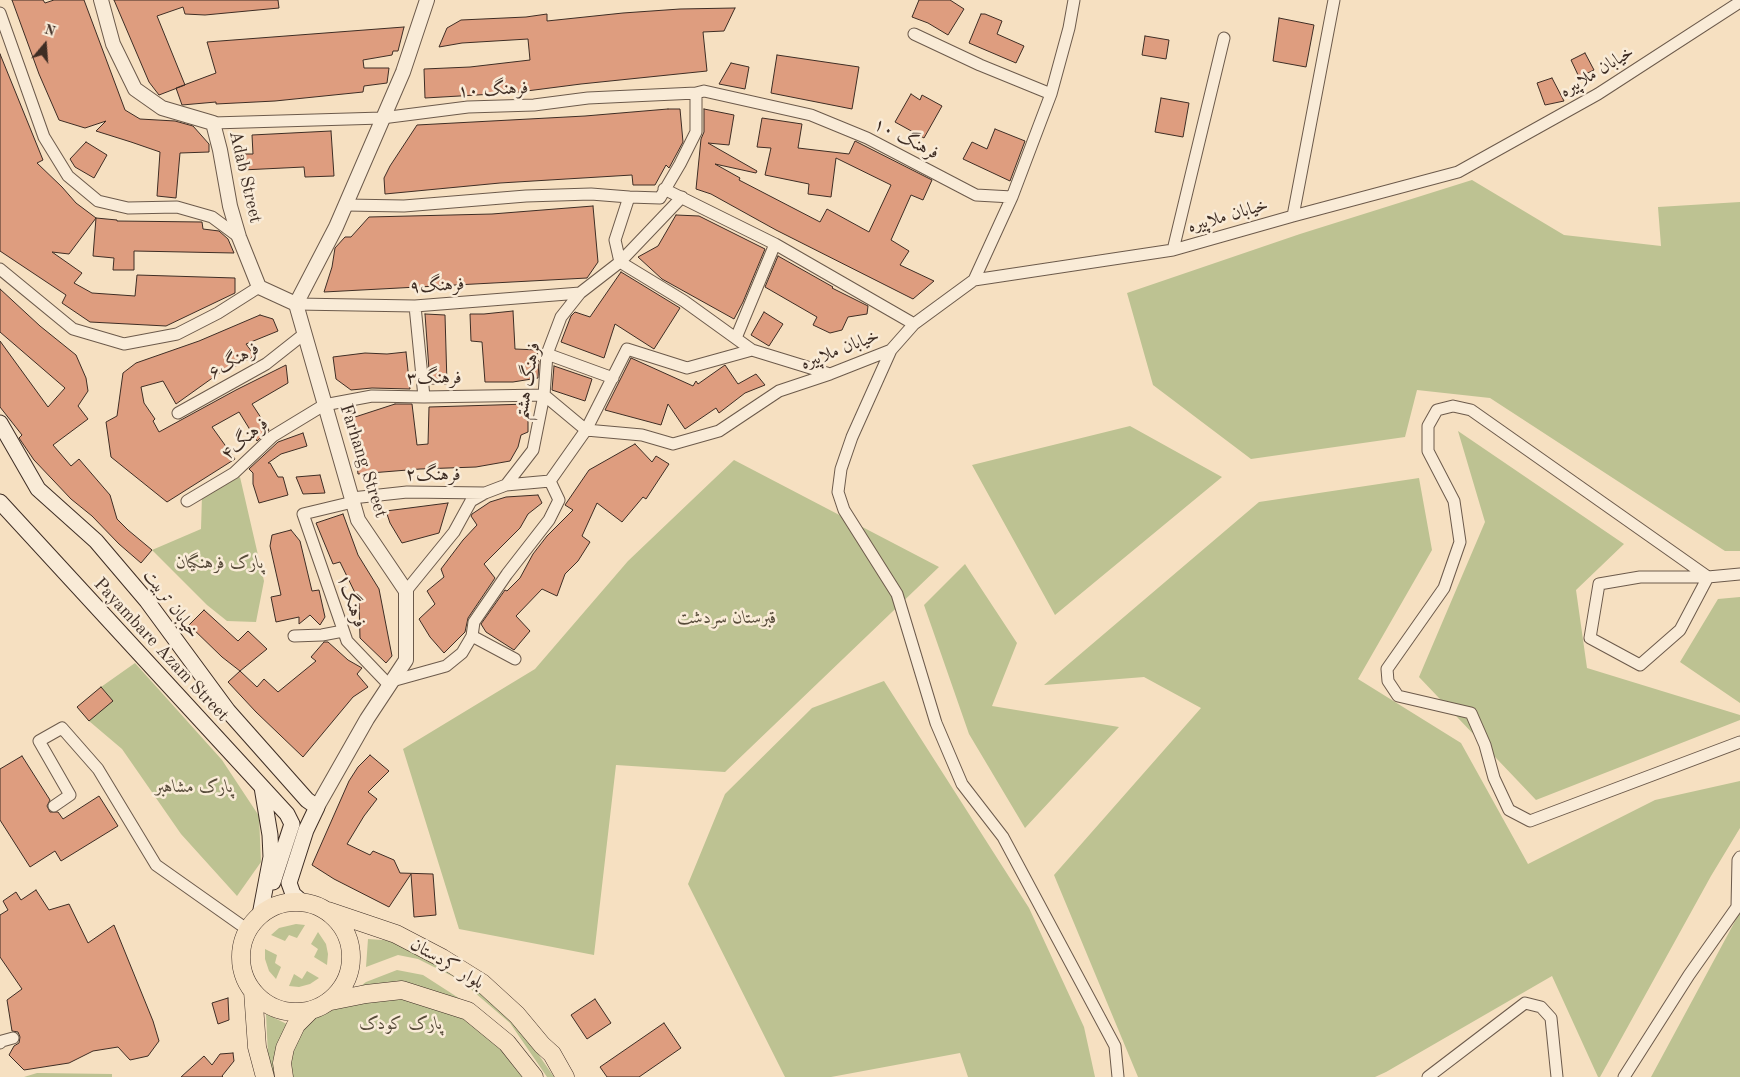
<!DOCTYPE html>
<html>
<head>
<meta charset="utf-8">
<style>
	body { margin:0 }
	#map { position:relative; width:1740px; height:1077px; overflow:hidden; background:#f6e0c1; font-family:"Old Standard TT",serif }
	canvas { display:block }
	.north { position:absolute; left:20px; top:20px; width:50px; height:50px; -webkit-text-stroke:4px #f9ebd7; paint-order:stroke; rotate:18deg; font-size:14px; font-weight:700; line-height:20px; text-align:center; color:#3e2d24 }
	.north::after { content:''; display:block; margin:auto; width:18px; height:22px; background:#3e2d24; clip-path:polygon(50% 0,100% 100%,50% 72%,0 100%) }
</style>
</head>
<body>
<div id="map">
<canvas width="1740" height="1077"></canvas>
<div class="north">N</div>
</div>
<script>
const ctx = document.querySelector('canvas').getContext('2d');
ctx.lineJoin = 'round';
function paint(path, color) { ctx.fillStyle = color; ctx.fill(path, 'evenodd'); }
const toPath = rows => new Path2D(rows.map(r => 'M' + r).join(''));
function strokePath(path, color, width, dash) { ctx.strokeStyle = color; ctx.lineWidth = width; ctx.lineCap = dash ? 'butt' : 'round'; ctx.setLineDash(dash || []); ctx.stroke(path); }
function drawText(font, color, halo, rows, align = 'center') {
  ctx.font = font + ' "Old Standard TT",Amiri,serif'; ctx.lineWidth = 5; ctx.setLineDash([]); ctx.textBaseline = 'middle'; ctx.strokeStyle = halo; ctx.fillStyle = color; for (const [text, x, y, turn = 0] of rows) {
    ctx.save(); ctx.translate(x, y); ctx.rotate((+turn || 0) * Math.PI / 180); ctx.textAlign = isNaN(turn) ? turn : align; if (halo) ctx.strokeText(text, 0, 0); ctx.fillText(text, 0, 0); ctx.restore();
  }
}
paint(toPath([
	[1472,180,1564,235,1661,246,1658,207,1740,202,1740,551,1725,551,1490,398,1417,390,1405,437,1251,459,1153,385,1127,293,1300,234],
	[1130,426,1222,477,1055,615,972,465],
	[1458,431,1624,544,1576,590,1587,668,1740,715,1740,720,1536,800,1419,677,1485,522],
	[734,460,939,567,725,772,616,765,594,955,459,929,403,749,535,669,628,561],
	[240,477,264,581,256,622,227,621,207,605,152,550,201,529,202,495],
	[1419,478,1432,550,1358,679,1461,743,1528,864,1655,800,1740,781,1740,828,1711,876,1600,1077,1598,1077,1552,976,1386,1072,1375,1077,1138,1077,1054,875,1201,708,1144,677,1044,685,1259,502],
	[965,564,1017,643,992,706,1119,727,1025,828,969,734,924,605],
	[1740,597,1740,703,1680,662,1718,599],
	[135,663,222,760,259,816,261,862,237,896,181,834,122,749,89,721,77,707,101,687],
	[884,681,1029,908,1084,1027,1095,1077,968,1077,960,1053,831,1077,785,1077,688,884,725,794,812,708],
	[1740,912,1740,1077,1651,1077],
	[296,924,305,925,297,938,289,935,285,941,271,935,279,928],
	[318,932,326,944,328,954,327,965,314,957,318,949,311,944],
	[368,939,396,941,465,977,514,1019,554,1077,547,1077,510,1023,460,980,418,959,398,955,366,967],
	[265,949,277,955,275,963,281,967,276,979,269,971,265,959],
	[397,970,423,975,468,1004,522,1077,290,1077,290,1063,295,1042,306,1016,333,1007,366,982],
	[307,971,319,978,310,984,299,987,289,986,294,974,302,979],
	[266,1014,289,1025,278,1077,272,1077,268,1055],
	[37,1073,112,1074,112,1077,24,1077]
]), '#bdc292');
const building = toPath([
	[12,0,43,0,45,3,54,0,84,0,125,110,140,119,175,121,193,126,209,144,209,152,180,153,176,198,157,196,160,152,131,142,96,131,106,121,85,128,59,120,39,74,12,0],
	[114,0,278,0,279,8,205,15,185,14,183,7,157,16,185,85,159,95,149,82,114,0],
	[919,0,950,0,964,9,948,35,928,23,912,17,919,0],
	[735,8,724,31,703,32,707,71,581,84,511,93,425,98,424,69,470,67,530,60,528,39,462,43,439,47,447,28,461,20,526,17,547,14,547,21,623,13,680,9,735,8],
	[981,14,985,14,1002,21,997,34,1024,46,1016,63,969,43,981,14],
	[1279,18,1314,25,1306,67,1273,61,1279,18],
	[404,27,398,51,393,51,392,55,363,60,364,68,389,68,387,83,364,86,363,92,275,101,216,104,216,102,182,105,176,88,216,73,207,42,404,27],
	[1145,36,1169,40,1166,59,1142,55,1145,36],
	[1585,53,1594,70,1579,77,1571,60,1585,53],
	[0,54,43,160,37,163,62,187,76,203,96,218,69,254,52,252,82,273,74,283,92,293,135,296,137,275,235,278,235,293,166,326,90,322,62,303,66,295,0,251,0,54],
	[777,55,859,67,852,109,771,93,777,55],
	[731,63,749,67,745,89,719,84,731,63],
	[1552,78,1564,101,1545,105,1537,83,1552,78],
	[911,94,920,100,922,95,942,106,924,138,895,122,911,94],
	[1161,98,1189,103,1183,137,1155,132,1161,98],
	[668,109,680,109,683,142,669,168,666,165,655,185,633,185,632,175,500,183,385,194,384,178,390,166,417,125,585,116,668,109],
	[704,109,734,115,729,145,708,143,757,171,756,173,715,164,740,178,739,180,820,222,827,209,869,232,891,185,836,158,831,197,808,194,809,184,765,175,771,148,757,147,762,118,802,124,798,148,849,154,855,141,932,180,923,200,911,195,891,240,909,251,900,265,934,281,913,299,776,230,711,194,696,189,701,139,704,132,704,109],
	[995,129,1025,141,1010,181,963,159,972,142,987,149,995,129],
	[331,131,334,176,305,177,304,167,242,170,241,154,253,154,252,135,331,131],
	[86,142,107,155,94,178,75,167,70,159,86,142],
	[593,206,598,262,587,278,324,292,332,267,335,248,345,237,351,237,369,217,492,214,593,206],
	[676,215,699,216,765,249,743,302,734,319,662,279,638,257,658,246,676,215],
	[96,218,117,220,117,221,202,222,203,229,219,231,228,239,234,253,134,251,134,270,113,270,114,258,93,256,96,218],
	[778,256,833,287,832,288,868,306,867,314,848,317,842,330,830,333,813,325,817,317,765,287,778,256],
	[621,272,680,308,654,349,615,324,604,358,561,342,571,316,575,312,590,317,621,272],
	[0,289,40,326,76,355,86,378,88,391,78,406,88,419,53,445,71,466,79,459,110,495,117,519,128,530,152,550,141,563,119,544,92,516,71,499,34,460,19,438,22,435,0,407,0,341,48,407,65,388,0,332,0,289],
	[513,311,515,349,538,350,536,360,539,361,538,378,513,382,485,382,482,342,471,341,470,314,484,314,513,311],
	[764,312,783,324,769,346,751,335,764,312],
	[425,314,445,315,447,384,430,384,425,314],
	[260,315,273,319,278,331,246,344,255,356,226,371,225,369,176,404,163,381,141,387,144,403,155,419,153,421,159,432,236,390,286,365,288,383,252,404,269,430,257,441,239,412,212,427,235,459,167,502,111,457,106,422,117,416,123,373,136,363,199,341,260,315],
	[406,352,410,389,372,388,351,390,336,379,333,357,365,353,387,354,406,352],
	[631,358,693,386,696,381,698,384,725,365,738,384,756,374,765,385,745,393,719,413,716,408,685,429,668,404,661,425,605,410,631,358],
	[554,366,592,379,585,401,552,390,554,366],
	[395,404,412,404,417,445,428,444,429,407,528,404,528,432,521,435,518,447,510,461,476,467,420,469,358,474,352,418,395,404],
	[303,433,307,446,281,454,268,463,270,463,278,477,283,477,288,495,259,503,253,484,253,473,249,469,278,442,303,433],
	[635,444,652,462,656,456,669,464,646,499,643,497,622,522,597,503,582,536,590,542,578,561,565,574,557,596,542,589,516,616,530,631,514,650,486,632,481,624,505,590,507,591,520,578,533,554,547,536,573,510,565,505,589,470,635,444],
	[320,475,325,493,303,494,296,477,320,475],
	[538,495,542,503,528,514,520,528,484,564,495,578,468,618,465,632,444,653,430,637,419,619,435,604,427,591,444,577,441,569,463,540,477,525,471,516,472,514,490,502,506,497,538,495],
	[448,503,439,533,402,543,390,523,386,511,448,503],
	[343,514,358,555,379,589,392,656,386,663,360,638,359,601,340,562,333,564,316,523,343,514],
	[291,530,300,541,312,591,319,590,325,617,320,625,310,615,299,624,299,617,276,622,271,597,281,595,270,546,272,535,291,530],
	[204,610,238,641,248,631,267,649,240,671,222,657,189,625,204,610],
	[324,642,328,642,348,660,362,668,357,674,368,687,353,697,303,757,256,712,228,682,240,671,257,687,264,679,278,692,316,661,311,657,324,642],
	[101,687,113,701,89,721,77,707,101,687],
	[370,755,389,771,368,792,377,799,364,816,347,844,370,855,373,851,394,860,400,873,433,874,436,915,414,917,411,874,389,907,334,879,312,865,349,781,358,767,370,755],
	[22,756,50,800,47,806,50,812,58,812,63,819,99,796,118,826,61,861,55,851,30,867,0,820,0,769,22,756],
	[36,890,49,910,69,904,88,943,114,925,153,1021,159,1041,148,1056,130,1060,118,1047,93,1051,69,1063,24,1070,9,1055,14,1046,19,1043,20,1037,18,1032,12,1031,7,1000,22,989,0,957,0,915,8,910,3,901,16,892,21,900,36,890],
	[228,998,229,1020,218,1024,212,1003,228,998],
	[595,999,611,1023,587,1039,571,1015,595,999],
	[664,1023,681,1048,639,1077,607,1077,600,1067,664,1023],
	[233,1053,234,1061,222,1076,223,1077,181,1077,204,1056,212,1065,220,1054,233,1053]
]);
paint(building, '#de9d7f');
strokePath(building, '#3e2d24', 1);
const minor = toPath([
	[0,13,44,137,68,176,98,201,128,208,177,207,212,217,239,237],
	[914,34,980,65,1051,94],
	[696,93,704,91,811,115,867,138,976,195,1012,197,974,280],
	[213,123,382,118,468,107,534,105,588,98,696,93,696,132,680,164,660,198,629,197],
	[664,189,775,244,914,324],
	[682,197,620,262,684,301,752,350],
	[1012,197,1051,94,1069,28,1074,0],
	[346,205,404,206,526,196,591,194,629,197,615,240,620,262,580,293,561,317,547,354,544,395,533,450,506,485,485,493,471,501,454,532,406,591],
	[1293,216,1334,0],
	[1173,250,1224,38],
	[0,269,73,329,124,344,177,334,218,313,259,287],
	[296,304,415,306,580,293],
	[415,306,424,397],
	[736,338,775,244],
	[891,350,852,437,841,469,838,492,844,510,897,594,936,723,962,784,1003,837,1115,1046,1118,1077],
	[547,354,613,378],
	[178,413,266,364,304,334],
	[506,485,550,481,586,430,642,435,673,444,719,431,779,391,830,374,891,350,914,324,974,280,1173,250,1293,216,1458,172,1598,94,1740,2],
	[352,498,407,492,485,493],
	[187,501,234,473,273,436,324,405,372,396,424,397,544,395,586,430,627,349,687,368,752,350,830,374],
	[353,502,303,514,347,641,390,686],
	[1708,577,1471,410,1453,406,1437,410,1428,426,1428,451,1454,501,1460,542,1444,588,1387,669,1388,681,1398,696,1471,713,1485,745,1494,778,1509,810,1530,821,1740,742],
	[1708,577,1680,630,1640,665,1590,638,1599,584,1640,577,1708,577,1740,574],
	[294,636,322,635,343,631],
	[472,636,515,659],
	[392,681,446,666,462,653,472,636,474,622,507,574,549,520,559,500,550,481],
	[54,806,70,795,39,741,62,728,98,769,156,865,248,930],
	[0,1043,2,1041,13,1038],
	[1428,1077,1525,1003,1541,1007,1551,1018,1557,1077],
	[1624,1077,1689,975,1737,907,1738,860,1740,857]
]);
const tertiary = toPath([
	[101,0,113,44,135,89,162,108,213,123,220,150,230,206,239,237,259,287,296,304],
	[296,304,358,520,406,591,406,660,367,719,317,807],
	[296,304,336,227,403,72,427,0]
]);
const secondary = toPath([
	[0,423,38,489,96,541,147,601,228,711,307,800,317,807,306,830,289,883,293,894,302,902],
	[0,502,287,814,292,824],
	[273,882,292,824],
	[260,915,271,857,270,835,262,787]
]);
const primary = toPath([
	'241 957a55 55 0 1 1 110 0a55 55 0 1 1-110 0Z',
	[328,911,396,934,442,958,482,983,517,1015,542,1045,552,1054,565,1077],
	[253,991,257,1047,265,1077],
	[331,1001,366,994,402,990,468,1011,507,1043,534,1077],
	[284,1077,282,1063,285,1048,296,1025,311,1010]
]);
strokePath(minor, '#6c5a4b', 13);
strokePath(tertiary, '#6c5a4b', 16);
strokePath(secondary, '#3e2d24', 17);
strokePath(primary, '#3e2d24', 19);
strokePath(minor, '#f9ebd7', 11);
strokePath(tertiary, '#f9ebd7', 14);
strokePath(secondary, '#f9ebd7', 15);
strokePath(primary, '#f6e0c1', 18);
drawText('18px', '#3e2d24', '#f9ebd7', [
	["خیابان ملاپیره",1597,72,-31],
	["فرهنگ ۱۰",493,90,-3],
	["فرهنگ ۱۰",906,139,27],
	["Adab Street",245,177,77],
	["خیابان ملاپیره",1228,216,-16],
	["فرهنگ۹",437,286,-3],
	["خیابان ملاپیره",840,350,-21],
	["فرهنگ۶",234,361,-30],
	["فرهنگ۳",434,378],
	["فرهنگ هشتم",528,381,-80],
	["فرهنگ۴",245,439,-40],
	["Farhang Street",363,461,72],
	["فرهنگ۲",433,475],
	["فرهنگ۱",351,601,71],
	["خیابان تربیت",171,604,53],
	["Payambare Azam Street",161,650,47],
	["بلوار کردستان",447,964,31]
]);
drawText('italic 18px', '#574b3a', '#f9ebd7', [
	["پارک فرهنگیان",220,563],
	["قبرستان سردشت",727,618],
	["پارک مشاهبر",194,787],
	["پارک کودک",401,1024]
]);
</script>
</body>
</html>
